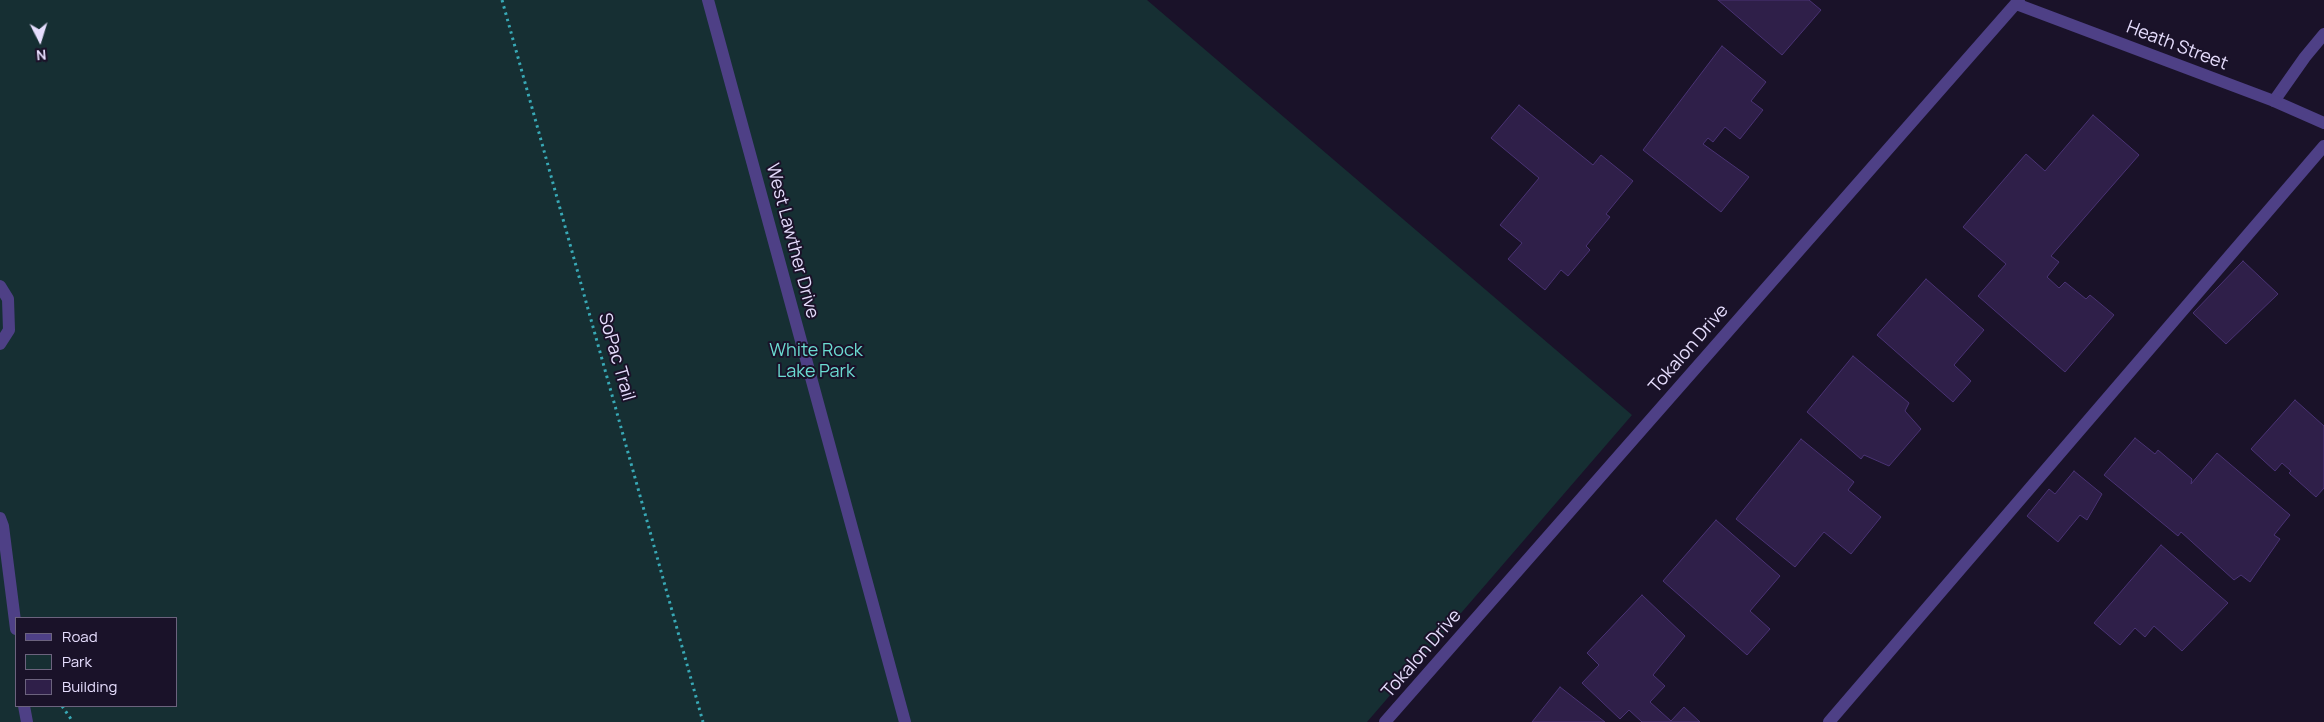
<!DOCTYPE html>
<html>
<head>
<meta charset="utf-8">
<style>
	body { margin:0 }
	#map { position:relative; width:2324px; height:722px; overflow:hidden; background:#1a1229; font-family:Manrope,sans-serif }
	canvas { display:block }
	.legend { position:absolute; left:15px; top:617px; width:162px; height:90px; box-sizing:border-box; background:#1a1229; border:1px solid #6c637e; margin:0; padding:6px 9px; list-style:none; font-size:15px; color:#e6ddfd }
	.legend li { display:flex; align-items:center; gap:10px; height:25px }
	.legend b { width:25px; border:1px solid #6c637e }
	.north { position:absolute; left:15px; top:15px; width:50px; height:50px; -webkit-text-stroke:4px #1a1229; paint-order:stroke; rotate:175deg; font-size:14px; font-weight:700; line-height:20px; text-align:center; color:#e6ddfd }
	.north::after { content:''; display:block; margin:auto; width:18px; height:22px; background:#e6ddfd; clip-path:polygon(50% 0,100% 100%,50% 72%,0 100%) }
</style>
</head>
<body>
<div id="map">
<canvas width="2324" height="722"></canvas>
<ul class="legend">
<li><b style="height:6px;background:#4e4086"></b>Road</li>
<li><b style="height:14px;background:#162f33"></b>Park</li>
<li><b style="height:14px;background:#2f1f49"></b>Building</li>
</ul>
<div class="north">N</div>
</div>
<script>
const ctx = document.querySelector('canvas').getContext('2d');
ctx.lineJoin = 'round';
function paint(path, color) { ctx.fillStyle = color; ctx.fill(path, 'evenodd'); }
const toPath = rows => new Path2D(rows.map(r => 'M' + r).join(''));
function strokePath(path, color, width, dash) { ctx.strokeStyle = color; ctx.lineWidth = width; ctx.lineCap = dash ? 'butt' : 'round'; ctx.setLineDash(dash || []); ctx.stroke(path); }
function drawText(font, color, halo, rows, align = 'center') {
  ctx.font = font + ' Manrope,sans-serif'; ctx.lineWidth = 4; ctx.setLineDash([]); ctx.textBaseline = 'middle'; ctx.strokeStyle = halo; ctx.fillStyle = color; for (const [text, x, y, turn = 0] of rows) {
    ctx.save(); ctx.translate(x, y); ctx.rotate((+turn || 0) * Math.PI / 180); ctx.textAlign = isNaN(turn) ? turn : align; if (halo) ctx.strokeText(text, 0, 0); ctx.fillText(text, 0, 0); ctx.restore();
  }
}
paint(toPath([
	[0,0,1147,0,1632,415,1367,722,0,722],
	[16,618,176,618,176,706,16,706]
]), '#162f33');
const building = toPath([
	[1718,0,1809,0,1821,10,1782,55,1718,0],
	[1722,46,1766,82,1751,101,1763,110,1740,139,1725,127,1713,142,1708,138,1703,144,1749,177,1721,212,1643,150,1722,46],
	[1519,105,1593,165,1601,155,1633,181,1606,214,1610,217,1586,246,1590,250,1568,276,1561,270,1545,290,1508,259,1522,243,1500,225,1539,178,1491,138,1519,105],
	[2093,115,2139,155,2051,256,2059,262,2047,277,2059,288,2065,282,2086,299,2090,295,2114,315,2065,372,1978,296,2006,264,1963,227,2026,154,2045,171,2093,115],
	[2243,261,2278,294,2226,344,2193,313,2243,261],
	[1926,279,1984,330,1954,365,1971,381,1953,402,1877,335,1926,279],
	[1853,356,1909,403,1905,411,1921,429,1889,466,1864,455,1861,459,1807,412,1853,356],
	[2295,400,2324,426,2324,488,2316,497,2289,473,2291,471,2282,463,2275,471,2251,449,2295,400],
	[2135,438,2155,454,2158,450,2192,479,2191,484,2217,453,2290,515,2274,535,2280,539,2250,582,2241,575,2234,580,2181,532,2178,536,2104,475,2135,438],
	[1801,439,1854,482,1848,490,1881,517,1851,554,1824,532,1795,567,1736,519,1801,439],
	[2074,471,2102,494,2087,520,2080,515,2058,542,2027,516,2049,489,2055,494,2074,471],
	[1716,520,1780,576,1750,611,1770,629,1747,655,1663,581,1716,520],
	[2161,545,2228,603,2182,651,2154,626,2145,637,2135,628,2120,645,2094,623,2161,545],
	[1642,595,1685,636,1653,675,1665,686,1650,702,1671,721,1684,707,1700,722,1642,722,1629,710,1620,719,1582,683,1599,665,1587,653,1642,595],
	[1560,687,1605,722,1532,722,1560,687]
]);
paint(building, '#2f1f49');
strokePath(building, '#4a3374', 1);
strokePath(toPath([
	[502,0,703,722],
	[62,706,73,722]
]), '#38a9b6', 3, [2.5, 4]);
strokePath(toPath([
	[2274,101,2305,57,2324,34],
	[0,286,8,299,9,330,0,344],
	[1829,722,2324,146]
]), '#4e4086', 12);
strokePath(toPath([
	[2016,4,2274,101,2324,123],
	[0,518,3,526,16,629],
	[24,706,27,722],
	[1385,722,2019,0]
]), '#4e4086', 12);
strokePath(toPath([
	[708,0,905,722]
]), '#4e4086', 12);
drawText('18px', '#e6ddfd', '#1a1229', [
	["Heath Street",2177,46,21],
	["West Lawther Drive",792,241,75],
	["Tokalon Drive",1689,349,-49],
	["SoPac Trail",616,357,74],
	["Tokalon Drive",1422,654,-49]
]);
drawText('18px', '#6bdbd1', '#1a1229', [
	["White Rock",816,351],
	["Lake Park",816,372]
]);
</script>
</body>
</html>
